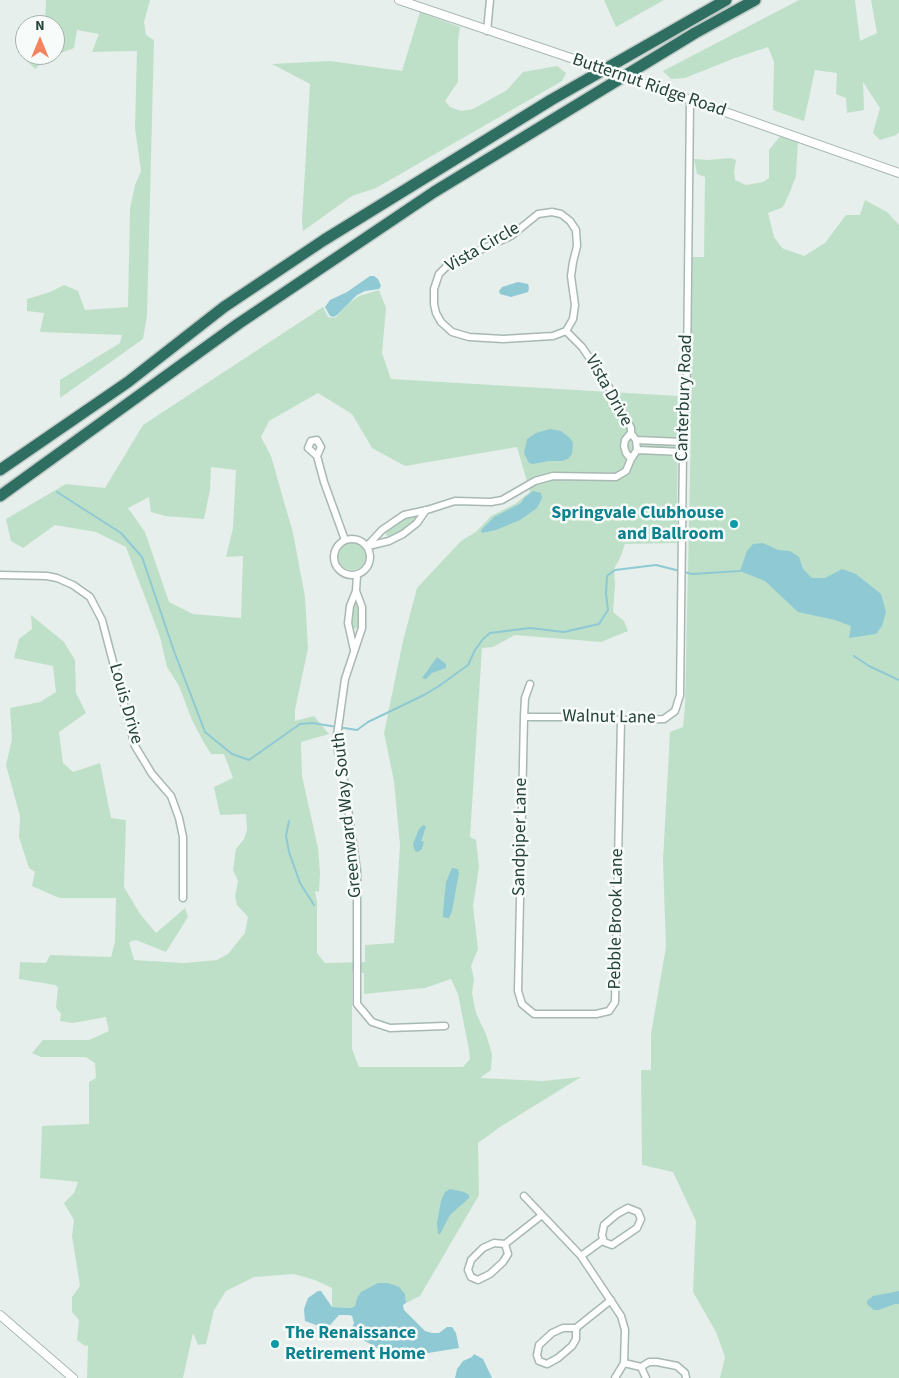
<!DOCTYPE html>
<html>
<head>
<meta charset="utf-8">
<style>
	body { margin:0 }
	#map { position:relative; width:899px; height:1378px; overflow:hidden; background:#e6efeb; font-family:"Source Sans 3",sans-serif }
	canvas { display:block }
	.north { position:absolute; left:15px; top:15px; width:50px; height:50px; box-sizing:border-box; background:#f7fbf9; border:1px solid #a3b1ad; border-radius:50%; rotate:0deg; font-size:14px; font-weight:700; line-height:20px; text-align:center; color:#24423a }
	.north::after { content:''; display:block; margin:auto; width:18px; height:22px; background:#f4845f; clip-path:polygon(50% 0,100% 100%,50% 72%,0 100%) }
</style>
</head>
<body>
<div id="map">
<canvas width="899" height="1378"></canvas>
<div class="north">N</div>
</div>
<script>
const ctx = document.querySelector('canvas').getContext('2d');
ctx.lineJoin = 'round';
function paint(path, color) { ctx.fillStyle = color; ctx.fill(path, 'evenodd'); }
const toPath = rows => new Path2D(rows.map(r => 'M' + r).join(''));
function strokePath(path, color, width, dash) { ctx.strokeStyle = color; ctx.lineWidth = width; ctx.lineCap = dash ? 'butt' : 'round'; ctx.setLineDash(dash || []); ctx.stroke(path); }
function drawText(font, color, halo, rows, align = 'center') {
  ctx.font = font + ' "Source Sans 3",sans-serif'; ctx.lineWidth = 5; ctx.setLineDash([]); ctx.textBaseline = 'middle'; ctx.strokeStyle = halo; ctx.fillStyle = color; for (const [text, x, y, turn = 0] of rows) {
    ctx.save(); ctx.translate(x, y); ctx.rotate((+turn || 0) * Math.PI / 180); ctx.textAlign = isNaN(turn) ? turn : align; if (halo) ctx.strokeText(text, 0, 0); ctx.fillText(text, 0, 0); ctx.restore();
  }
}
paint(toPath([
	[46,0,150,0,144,22,146,35,154,40,147,315,143,339,60,398,60,380,120,343,122,335,40,332,44,313,27,311,27,299,50,292,64,285,78,291,85,310,128,307,130,209,135,185,141,171,135,128,137,51,92,52,99,34,77,30,74,48,47,58,35,69,27,61,30,55,55,55,55,25,45,23],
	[604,0,664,0,616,27],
	[799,0,855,0,860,41,877,33,871,0,899,0,899,132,896,135,880,140,873,133,880,108,863,82,864,110,847,113,846,98,836,94,837,73,815,70,804,121,773,110,774,62,768,47,735,58,685,78,671,79,663,71],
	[420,12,460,27,458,41,458,82,445,101,450,107,461,111,473,109,507,90,523,72,557,66,566,73,562,81,376,188,352,196,303,231,302,221,310,84,272,64,330,61,402,71],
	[781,135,798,141,796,176,790,192,783,207,768,213,774,237,782,248,804,256,825,243,846,215,860,215,865,200,887,212,899,225,899,1378,720,1378,725,1357,716,1332,693,1292,696,1221,673,1172,642,1165,641,1070,651,1070,651,1034,666,947,663,861,670,732,683,727,685,706,691,429,688,425,692,257,704,257,705,177,697,174,694,159,708,160,730,158,736,160,734,172,735,180,746,185,763,182,769,178,769,150],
	[379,290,386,308,382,353,391,379,678,396,677,543,625,544,620,558,614,569,615,585,613,612,624,621,628,631,601,642,515,635,493,647,482,648,470,837,476,840,479,867,473,906,478,949,471,966,474,979,472,993,476,1013,486,1034,492,1054,491,1070,480,1078,543,1081,581,1077,500,1127,478,1143,479,1195,420,1296,406,1303,405,1294,357,1298,355,1306,351,1308,332,1307,332,1288,315,1280,294,1274,254,1277,226,1291,214,1310,206,1344,198,1345,193,1333,183,1378,87,1378,88,1345,85,1346,77,1340,79,1320,72,1312,72,1297,80,1286,72,1236,74,1220,64,1203,74,1193,78,1182,40,1178,42,1126,89,1124,89,1082,96,1078,95,1063,86,1057,41,1057,32,1053,43,1040,89,1040,109,1031,106,1017,73,1023,60,1021,61,1014,56,1008,58,987,55,985,19,979,20,962,46,963,50,955,111,957,115,942,116,898,59,898,32,886,35,872,29,868,19,837,20,816,6,765,12,739,10,708,40,702,56,692,53,666,14,658,19,639,32,629,31,615,64,642,75,660,76,693,86,713,59,732,63,763,73,772,100,763,111,818,126,820,124,887,140,914,156,933,185,908,188,917,166,952,136,940,129,942,134,960,184,963,217,960,228,954,245,933,248,917,237,905,235,896,238,881,233,870,236,849,244,839,247,830,246,814,220,815,214,787,233,778,224,754,211,754,203,741,192,720,179,686,167,667,160,637,126,547,96,532,55,525,23,548,11,541,6,519,66,484,105,488,143,425,323,307,328,317,335,318,348,304,359,296],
	[318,393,352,414,372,448,405,466,517,447,530,492,515,504,491,516,477,531,461,541,417,588,403,641,384,733,394,781,400,845,394,943,365,945,365,962,325,963,317,953,317,902,315,891,319,892,320,873,318,848,302,776,301,742,329,734,314,716,295,721,295,710,308,648,305,597,293,533,271,456,261,437,269,421],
	[211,467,236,470,233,528,226,557,243,556,241,618,193,614,169,602,145,532,128,508,149,497,151,512,165,516,204,519,210,490],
	[352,972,364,973,364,994,425,988,451,979,458,994,469,1050,470,1059,463,1067,359,1067,352,1049],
	[415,514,418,514,417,519,403,531,390,538,386,535,386,530,404,518],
	'338 556a14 14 0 1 1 28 0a14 14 0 1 1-28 0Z',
	[355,598,359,608,360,622,359,627,354,629,350,626,351,614]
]), '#bfe0c8');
paint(toPath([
	[370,276,374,276,378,279,381,286,379,289,365,291,357,295,337,315,334,317,330,316,325,307,330,300,347,292],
	[518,282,528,284,529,288,528,292,511,297,500,294,499,291,502,287],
	[550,429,561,431,570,438,573,443,572,454,568,459,562,461,549,461,533,464,529,463,524,453,527,439,536,433],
	[533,491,541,493,542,498,537,508,520,520,496,530,482,533,481,531,483,528,494,517,521,503,524,498],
	[763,543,778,550,790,551,799,557,803,569,812,578,825,578,842,569,856,574,881,594,886,612,882,626,876,634,849,638,851,626,835,620,798,612,765,581,740,571,747,551,753,544],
	[437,657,446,664,446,668,432,673,426,679,422,678],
	[423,825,426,826,421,842,424,841,422,849,418,852,415,851,413,844,419,829],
	[452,868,458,869,459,873,452,911,449,918,447,918,443,917,443,912,446,882],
	[450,1189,464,1192,469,1195,469,1198,450,1215,440,1234,438,1234,437,1223,441,1201,445,1192],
	[378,1283,388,1283,399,1287,405,1294,406,1303,403,1305,404,1310,425,1331,432,1333,439,1333,447,1327,452,1327,456,1333,459,1348,428,1353,390,1353,384,1352,360,1338,346,1338,343,1336,342,1334,352,1328,354,1323,352,1316,349,1315,339,1315,330,1325,322,1327,305,1321,304,1309,308,1298,318,1291,321,1291,332,1307,351,1308,355,1306,357,1298,361,1292],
	[899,1291,899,1304,895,1304,879,1310,874,1310,867,1304,867,1301,873,1296],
	[474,1354,483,1359,492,1378,455,1378,457,1369,463,1361,472,1357]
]), '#8ec9d4');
strokePath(toPath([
	[57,492,121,533,142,557,174,651,205,732,232,754,249,760,300,724,312,723,357,730,368,722,424,695,439,686,468,665,475,650,483,639,490,633,530,628,564,632,599,624,608,610,606,594,607,576,615,570,656,565,680,571],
	[684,572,692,574,740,571],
	[854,656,869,666,899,680],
	[289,821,286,836,289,852,300,883,314,905]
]), '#8ec9d4', 2);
const minor = toPath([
	[487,31,490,0],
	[552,212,561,214,570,221,576,230,577,246,573,262,571,276,575,305,573,319,566,331,553,336,503,339,469,337,452,332,441,322,436,313,434,304,434,289,439,274,449,264,511,236,538,214,552,212],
	[566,331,582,347,606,382,631,428,631,433,636,440,637,450],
	[636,440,683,442],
	[637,450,683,452],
	[317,456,308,448,311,441,317,440,321,447,317,456,324,482,345,540],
	[631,459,626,453,624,446,625,440,631,433],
	'334 557a18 18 0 1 1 36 0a18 18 0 1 1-36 0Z',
	[367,546,382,530,404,515,427,510,455,501,491,502,502,500,535,481,553,476,616,477,626,471,631,459,637,450],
	[368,546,389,541,403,534,417,523,426,510],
	[0,575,47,576,57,578,73,585,90,597,102,620,135,746,152,774,171,796,179,818,183,837,183,898],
	[356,591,362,607,362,628,345,679,336,743,342,767,357,871,357,1004,372,1022,390,1028,445,1026],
	[354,650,348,623,350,606,356,591,357,575],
	[530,684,525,698,524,717,518,991,522,1004,534,1014,596,1014,609,1011,615,1002,621,720],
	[524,717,576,717,621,720,664,719,675,711,680,695,683,452,687,367,690,101],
	[524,1196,581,1256,621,1316,625,1330,624,1363,615,1378],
	[628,1208,638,1212,641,1219,637,1228,612,1245,604,1242,602,1235,604,1225,617,1214,628,1208],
	[505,1244,494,1243,483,1248,471,1260,468,1270,471,1277,478,1280,490,1274,503,1262,508,1254,505,1244,542,1215],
	[581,1256,603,1240],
	[576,1328,576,1339,572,1346,558,1358,547,1364,539,1361,537,1355,539,1345,552,1333,563,1328,576,1328,611,1300],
	[624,1363,641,1367,649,1362,657,1362,677,1366,685,1373,686,1378],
	[641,1367,646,1378]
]);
const tertiary = toPath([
	[399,0,568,57],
	[651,86,899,173],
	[0,1315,73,1378]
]);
const motorway = toPath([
	[0,470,128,382,224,307,324,240,551,100,726,0],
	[0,496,238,324,434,192,695,33,755,0]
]);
strokePath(minor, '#a8b8b2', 9);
strokePath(tertiary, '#a8b8b2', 10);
strokePath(motorway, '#c2cac8', 14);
strokePath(minor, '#fff', 6);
strokePath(tertiary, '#fff', 8);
strokePath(motorway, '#2f6f62', 11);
const tertiaryBridge = toPath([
	[568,57,651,86]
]);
strokePath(tertiaryBridge, '#a8b8b2', 10, []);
strokePath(tertiaryBridge, '#fff', 8);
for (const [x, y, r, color] of [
	[734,524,5,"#0f9aa8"],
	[275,1344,5,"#0f9aa8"]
]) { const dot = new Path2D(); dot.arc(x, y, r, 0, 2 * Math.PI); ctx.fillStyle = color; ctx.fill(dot); strokePath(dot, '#f7fbf9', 2); }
drawText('18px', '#24423a', '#f7fbf9', [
	["Butternut Ridge Road",649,86,19],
	["Vista Circle",483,248,-30],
	["Vista Drive",608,391,61],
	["Canterbury Road",685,398,-88],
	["Louis Drive",125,704,74],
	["Walnut Lane",609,718,1],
	["Greenward Way South",348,815,-96],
	["Sandpiper Lane",521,837,-89],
	["Pebble Brook Lane",617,919,-89]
]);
drawText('bold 18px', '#0d838f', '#f7fbf9', [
	["Springvale Clubhouse",724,514],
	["and Ballroom",724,535],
	["The Renaissance",285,1334,"left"],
	["Retirement Home",285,1355,"left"]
], 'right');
</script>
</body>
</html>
